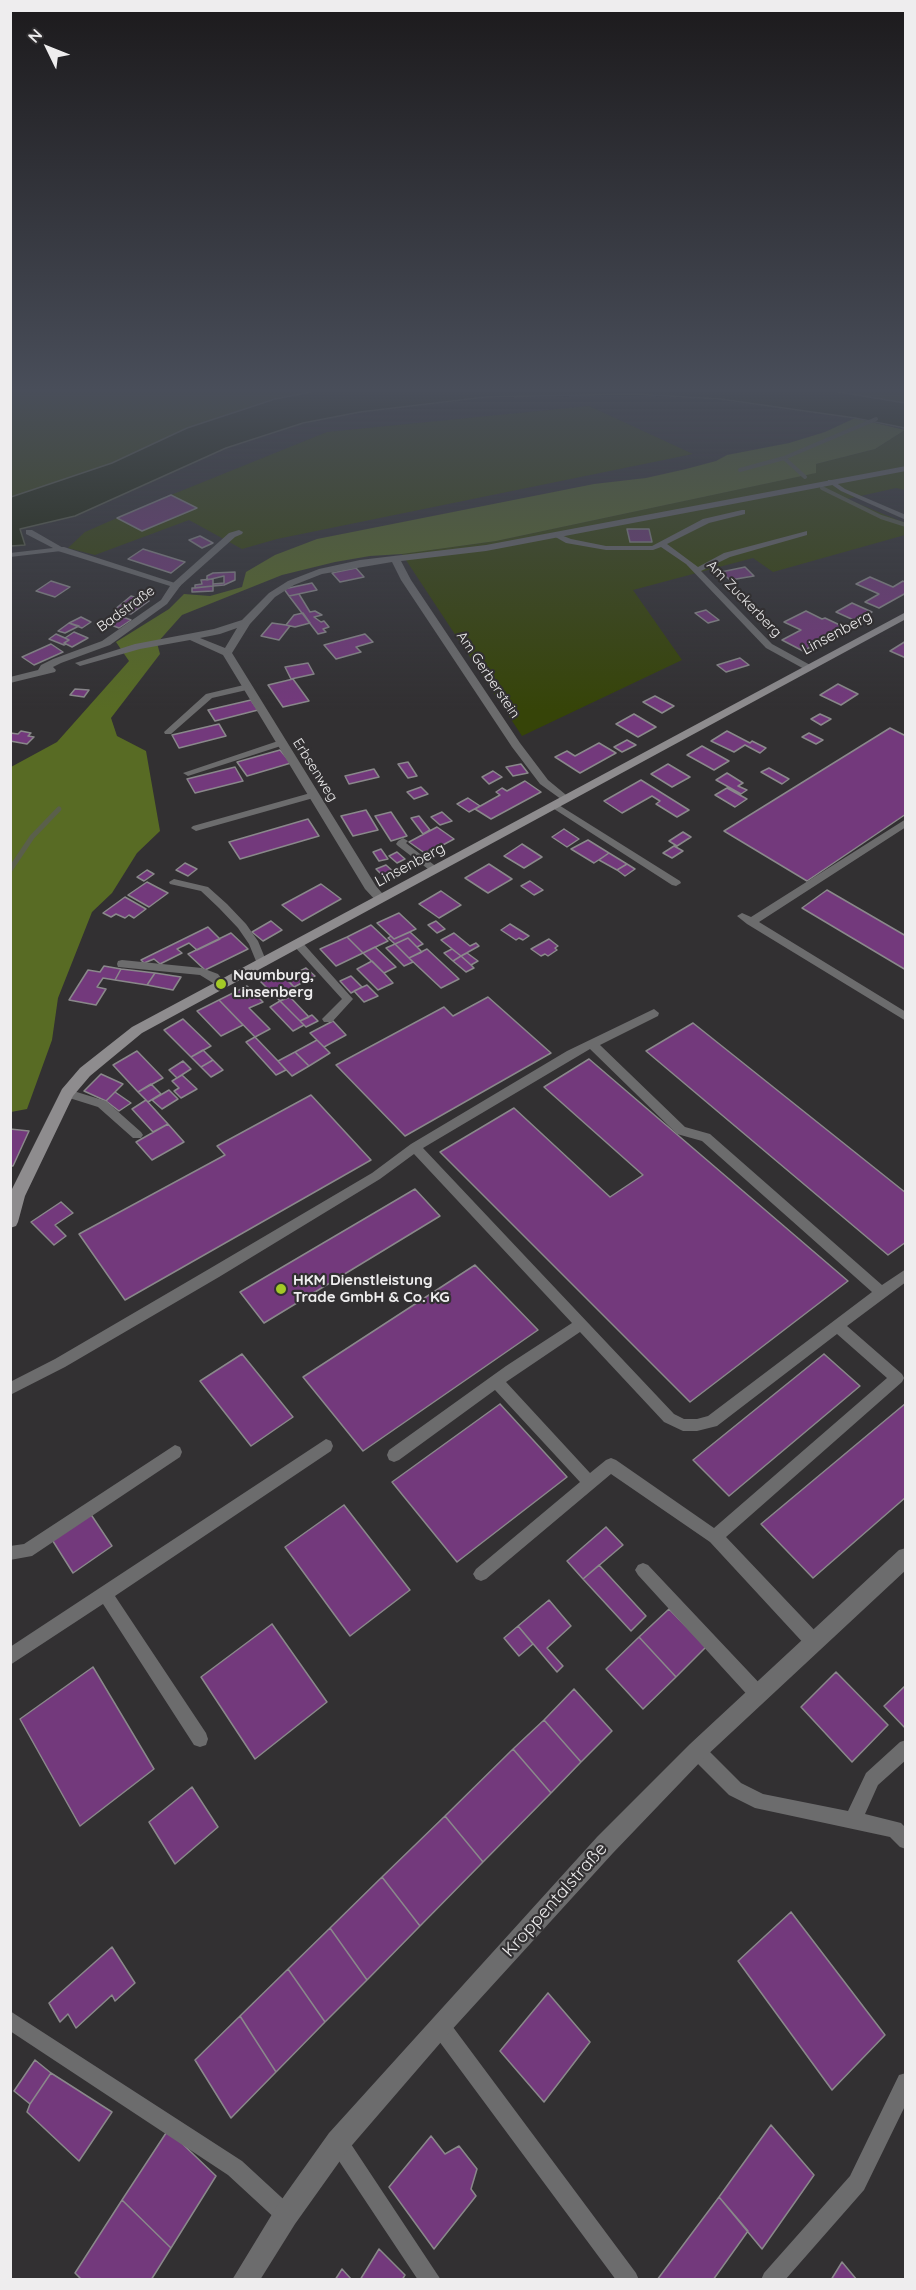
<!DOCTYPE html>
<html>
<head>
<meta charset="utf-8">
<style>
	body { margin:0 }
	#map { position:relative; width:916px; height:2290px; overflow:hidden; background:#323032; font-family:Quicksand,sans-serif }
	canvas { display:block }
	.frame { position:absolute; inset:0; border:12px solid #eeedee; pointer-events:none }
	.north { position:absolute; left:18px; top:18px; width:60px; height:60px; -webkit-text-stroke:4px #323032; paint-order:stroke; rotate:313deg; font-size:16px; font-weight:700; line-height:24px; text-align:center; color:#eeedee }
	.north::after { content:''; display:block; margin:auto; width:21px; height:27px; background:#eeedee; clip-path:polygon(50% 0,100% 100%,50% 72%,0 100%) }
</style>
</head>
<body>
<div id="map">
<canvas width="916" height="2290"></canvas>
<div class="frame"></div>
<div class="north">N</div>
</div>
<script>
const ctx = document.querySelector('canvas').getContext('2d');
ctx.lineJoin = 'round';
function paint(path, color) { ctx.fillStyle = color; ctx.fill(path, 'evenodd'); }
const toPath = rows => new Path2D(rows.map(r => 'M' + r).join(''));
function strokePath(path, color, width, dash) { ctx.strokeStyle = color; ctx.lineWidth = width; ctx.lineCap = dash ? 'butt' : 'round'; ctx.setLineDash(dash || []); ctx.stroke(path); }
function drawText(font, color, halo, rows, align = 'center') {
  ctx.font = font + ' Quicksand,sans-serif'; ctx.lineWidth = 4.5; ctx.setLineDash([]); ctx.textBaseline = 'middle'; ctx.strokeStyle = halo; ctx.fillStyle = color; for (const [text, x, y, turn = 0] of rows) {
    ctx.save(); ctx.translate(x, y); ctx.rotate((+turn || 0) * Math.PI / 180); ctx.textAlign = isNaN(turn) ? turn : align; if (halo) ctx.strokeText(text, 0, 0); ctx.fillText(text, 0, 0); ctx.restore();
  }
}
paint(toPath([
	[11,389,327,389,275,399,187,428,112,463,11,497],
	[821,389,905,389,905,403,880,399],
	[589,406,693,454,277,539,242,549,189,520,95,555,68,548,85,532,117,518,142,531,196,508,171,495,327,432],
	[905,430,905,490,896,488,847,499,905,523,905,535,773,572,753,558,633,590,682,660,522,736,402,554,496,541,815,473,816,464,875,449]
]), '#364408');
paint(toPath([
	[855,418,905,430,875,449,816,464,816,473,496,541,402,554,370,556,335,562,282,575,182,615,157,643,160,654,111,718,117,736,146,751,160,831,137,853,112,893,92,912,58,998,52,1040,27,1109,11,1112,11,767,57,742,129,661,116,642,169,609,184,594,210,596,242,587,246,572,275,555,317,539,594,484,646,478,686,469,716,461,727,455,789,443,825,432]
]), '#586b24');
const water = toPath([
	[327,389,821,389,905,403,905,428,855,418,720,399,634,394,486,397,360,412,303,423,226,448,75,516,20,529,25,545,11,546,11,497,112,463,187,428,275,399,327,389]
]);
paint(water, '#1a2205');
strokePath(water, '#5a5f4b', 1.5);
strokePath(toPath([
	[784,458,805,477],
	[740,470,784,458,876,419],
	[822,488,881,517,906,525]
]), '#5a5f4b', 4);
strokePath(toPath([
	[10,870,32,837,59,809]
]), '#5a5f4b', 5);
const building = toPath([
	[171,495,197,508,142,531,117,518,171,495],
	[627,529,649,529,652,542,630,542,627,529],
	[200,536,213,543,202,548,189,540,200,536],
	[143,549,185,562,171,573,128,559,143,549],
	[745,567,754,576,730,580,721,572,745,567],
	[356,568,364,577,340,582,332,573,356,568],
	[235,572,235,580,224,585,213,586,213,584,224,583,224,576,207,580,207,576,213,573,235,572],
	[870,577,893,587,903,581,906,583,906,593,879,608,865,602,879,594,856,584,870,577],
	[213,579,213,586,195,588,195,585,202,584,201,580,213,579],
	[51,581,70,587,55,597,36,591,51,581],
	[312,583,317,590,289,596,284,589,312,583],
	[213,586,213,591,192,592,192,588,213,586],
	[299,594,310,612,315,611,322,615,314,617,321,622,324,621,329,627,323,629,326,632,318,634,289,596,299,594],
	[131,596,149,601,131,614,114,610,131,596],
	[852,603,872,612,856,621,836,612,852,603],
	[706,610,719,620,708,623,695,613,706,610],
	[806,611,822,619,825,618,846,628,803,651,782,640,801,630,784,622,806,611],
	[303,613,310,623,295,627,286,625,294,615,303,613],
	[81,617,91,622,82,628,69,623,81,617],
	[123,617,131,620,119,628,111,625,123,617],
	[69,623,79,626,65,633,58,631,69,623],
	[272,623,286,625,290,626,279,640,261,636,272,623],
	[74,632,88,638,72,647,64,643,69,640,65,638,74,632],
	[56,634,65,638,69,640,64,643,66,644,64,645,49,639,56,634],
	[365,634,373,642,356,647,361,652,336,659,324,645,365,634],
	[906,641,906,658,890,651,906,641],
	[51,644,63,652,34,665,22,657,51,644],
	[740,658,749,665,726,672,717,665,740,658],
	[308,663,314,674,291,679,285,667,308,663],
	[293,679,309,701,283,707,268,685,293,679],
	[838,684,858,694,841,705,820,695,838,684],
	[75,689,89,690,84,697,70,695,75,689],
	[655,696,674,706,662,713,643,702,655,696],
	[251,700,258,710,215,721,208,710,251,700],
	[634,714,656,727,638,737,616,724,634,714],
	[820,714,831,719,821,725,811,719,820,714],
	[219,724,226,736,179,748,172,735,219,724],
	[890,728,906,736,906,814,807,881,724,831,890,728],
	[21,731,31,733,28,736,34,737,27,744,10,741,10,733,18,734,21,731],
	[727,731,750,743,752,741,766,748,760,753,745,745,734,752,711,741,727,731],
	[809,733,823,740,816,744,802,737,809,733],
	[627,740,636,745,622,752,614,747,627,740],
	[599,743,616,753,580,773,555,757,567,751,575,756,599,743],
	[702,746,729,761,714,770,687,755,702,746],
	[280,750,291,763,247,776,237,762,280,750],
	[408,762,417,776,408,778,398,764,408,762],
	[521,764,528,773,513,776,506,767,521,764],
	[668,764,690,777,672,787,651,774,668,764],
	[235,767,243,781,195,793,187,779,235,767],
	[769,768,789,779,782,784,761,772,769,768],
	[374,769,379,777,349,784,345,776,374,769],
	[493,771,502,777,489,784,482,777,493,771],
	[727,773,743,783,738,786,747,790,741,794,716,780,727,773],
	[641,780,689,810,677,817,656,804,660,801,652,796,622,813,604,801,641,780],
	[525,781,541,792,491,819,475,809,500,795,496,792,502,788,507,791,525,781],
	[421,787,428,794,414,799,407,792,421,787],
	[727,788,747,799,735,807,715,795,727,788],
	[468,798,480,806,469,812,457,804,468,798],
	[366,810,378,830,353,836,341,816,366,810],
	[391,812,407,836,391,841,375,816,391,812],
	[442,812,452,821,440,825,431,817,442,812],
	[419,816,430,830,423,834,411,818,419,816],
	[308,819,319,836,240,859,229,842,308,819],
	[437,827,454,839,426,854,409,842,437,827],
	[564,829,579,839,567,847,552,837,564,829],
	[683,832,691,837,677,846,669,841,683,832],
	[588,840,609,853,594,863,571,849,588,840],
	[522,844,542,857,524,868,504,856,522,844],
	[674,846,683,851,672,858,663,853,674,846],
	[381,849,388,859,379,861,373,852,381,849],
	[397,852,405,859,397,863,389,856,397,852],
	[609,853,627,864,617,870,599,860,609,853],
	[185,863,197,869,188,876,176,870,185,863],
	[489,864,512,879,488,893,465,878,489,864],
	[627,864,635,869,625,876,617,870,627,864],
	[386,865,396,874,385,878,376,869,386,865],
	[147,870,154,874,144,881,137,877,147,870],
	[530,881,543,890,534,895,521,886,530,881],
	[147,882,168,893,149,907,128,895,147,882],
	[321,884,341,899,302,921,282,905,321,884],
	[827,890,906,936,906,970,802,908,827,890],
	[441,891,461,905,439,918,419,904,441,891],
	[125,897,146,909,134,918,129,915,125,918,116,914,111,917,103,913,125,897],
	[399,913,416,929,394,939,377,923,399,913],
	[271,921,282,930,263,941,252,932,271,921],
	[436,921,445,929,437,933,428,925,436,921],
	[510,924,529,936,523,940,519,938,516,940,501,930,510,924],
	[371,925,388,941,363,953,347,937,371,925],
	[208,927,220,939,197,950,189,943,177,949,182,953,160,964,154,959,144,963,141,960,208,927],
	[410,932,423,944,417,947,408,938,395,944,388,938,391,936,394,939,410,932],
	[231,933,248,949,205,970,188,954,231,933],
	[454,933,470,946,476,943,479,946,461,956,441,940,454,933],
	[347,937,363,953,336,966,320,949,347,937],
	[408,938,422,952,409,958,395,944,408,938],
	[549,939,558,946,555,948,557,950,548,956,545,954,541,956,531,949,549,939],
	[395,944,413,962,404,966,386,948,395,944],
	[375,947,396,967,384,973,363,953,375,947],
	[427,949,459,979,441,988,409,958,427,949],
	[452,949,461,956,453,961,444,953,452,949],
	[467,953,478,961,471,965,461,956,467,953],
	[461,956,471,965,474,968,466,972,453,961,461,956],
	[372,961,384,973,393,983,378,990,357,969,372,961],
	[104,966,121,969,115,980,103,978,97,987,106,989,96,1005,69,1000,88,970,100,972,104,966],
	[306,968,315,976,294,987,286,978,306,968],
	[121,969,155,973,147,985,115,980,121,969],
	[278,971,299,992,280,1001,259,980,278,971],
	[155,973,181,977,173,990,147,985,155,973],
	[351,976,362,987,351,993,340,981,351,976],
	[367,985,378,996,364,1002,354,991,367,985],
	[247,986,263,1002,249,1008,270,1029,255,1037,219,1000,247,986],
	[290,997,309,1017,300,1021,280,1001,290,997],
	[488,997,551,1053,405,1136,336,1065,444,1007,453,1016,488,997],
	[219,1000,243,1025,221,1036,197,1011,219,1000],
	[280,1001,304,1025,293,1031,270,1007,280,1001],
	[312,1015,318,1021,306,1027,300,1021,312,1015],
	[183,1019,211,1046,191,1057,164,1030,183,1019],
	[333,1021,346,1035,324,1047,310,1033,333,1021],
	[693,1023,906,1193,906,1242,888,1255,646,1051,693,1023],
	[255,1037,278,1061,286,1070,276,1075,246,1042,255,1037],
	[317,1040,330,1053,309,1066,295,1052,317,1040],
	[203,1050,213,1060,201,1067,191,1057,203,1050],
	[137,1051,163,1078,138,1092,113,1065,137,1051],
	[295,1052,309,1066,292,1076,278,1061,295,1052],
	[589,1059,848,1281,690,1402,440,1152,514,1108,610,1197,643,1175,544,1087,589,1059],
	[213,1060,223,1070,211,1077,201,1067,213,1060],
	[183,1061,191,1069,177,1078,169,1070,183,1061],
	[101,1074,123,1084,106,1101,84,1091,101,1074],
	[182,1075,197,1089,181,1098,174,1091,179,1088,172,1081,182,1075],
	[151,1084,161,1094,148,1102,138,1092,151,1084],
	[169,1090,178,1099,162,1109,152,1100,169,1090],
	[115,1092,131,1103,119,1111,106,1101,115,1092],
	[311,1095,371,1160,125,1300,79,1234,225,1155,217,1146,311,1095],
	[146,1100,168,1124,153,1132,132,1109,146,1100],
	[168,1124,184,1142,152,1160,136,1142,168,1124],
	[10,1129,29,1131,13,1166,10,1166,10,1129],
	[415,1189,440,1216,264,1323,240,1292,415,1189],
	[61,1202,73,1213,55,1225,66,1236,54,1245,31,1222,61,1202],
	[475,1265,538,1330,363,1451,303,1377,475,1265],
	[242,1354,293,1417,251,1446,200,1381,242,1354],
	[824,1354,860,1386,729,1496,693,1460,824,1354],
	[906,1403,906,1497,813,1578,761,1524,906,1403],
	[500,1404,567,1477,457,1562,392,1482,500,1404],
	[344,1505,410,1590,350,1636,285,1547,344,1505],
	[90,1513,112,1546,73,1573,51,1538,90,1513],
	[606,1527,623,1545,583,1579,567,1561,606,1527],
	[599,1565,646,1616,631,1631,583,1579,599,1565],
	[549,1600,571,1626,547,1648,563,1666,557,1672,518,1626,549,1600],
	[669,1609,706,1647,676,1677,639,1637,669,1609],
	[272,1624,327,1702,255,1759,201,1677,272,1624],
	[518,1626,533,1644,519,1656,504,1638,518,1626],
	[639,1637,676,1677,643,1709,606,1669,639,1637],
	[93,1667,154,1769,80,1826,20,1719,93,1667],
	[836,1672,888,1725,852,1762,801,1707,836,1672],
	[906,1685,906,1729,884,1706,906,1685],
	[574,1689,612,1731,581,1762,544,1720,574,1689],
	[544,1720,581,1762,551,1793,513,1749,544,1720],
	[513,1749,551,1793,483,1862,445,1816,513,1749],
	[192,1787,218,1827,175,1864,149,1822,192,1787],
	[445,1816,483,1862,420,1926,382,1877,445,1816],
	[382,1877,420,1926,367,1980,330,1928,382,1877],
	[791,1912,885,2035,832,2090,738,1961,791,1912],
	[330,1928,367,1980,325,2022,288,1969,330,1928],
	[112,1947,135,1983,115,2001,112,1995,76,2028,68,2014,60,2022,49,2003,112,1947],
	[288,1969,325,2022,276,2072,240,2016,288,1969],
	[548,1993,590,2042,544,2102,500,2051,548,1993],
	[240,2016,276,2072,231,2118,195,2060,240,2016],
	[35,2060,51,2073,30,2104,14,2091,35,2060],
	[51,2073,112,2112,79,2161,27,2112,30,2104,51,2073],
	[771,2125,814,2175,762,2249,719,2197,771,2125],
	[168,2130,216,2176,171,2248,122,2200,168,2130],
	[431,2136,445,2154,459,2146,477,2169,471,2189,476,2196,434,2249,389,2187,431,2136],
	[719,2197,748,2231,713,2280,657,2280,719,2197],
	[122,2200,171,2248,151,2280,82,2280,75,2273,122,2200],
	[379,2249,405,2275,402,2280,360,2280,379,2249],
	[842,2262,857,2280,831,2280,842,2262],
	[342,2269,352,2280,335,2280,342,2269]
]);
paint(building, '#73397c');
strokePath(building, '#8a888b', 1.5);
paint(toPath([
	[828,480,832,480,845,489,906,515,906,520,841,491,828,482,828,480],
	[742,510,745,510,745,514,709,523,667,544,698,567,724,553,807,531,807,535,730,557,701,571,772,644,812,666,812,670,806,670,766,648,686,564,661,547,653,550,606,550,566,543,552,535,556,533,571,539,606,546,652,546,703,519,742,510],
	[26,530,32,530,65,549,61,551,10,557,10,553,53,548,26,534,26,530],
	[239,530,243,532,242,534,235,537,179,587,173,587,173,583,229,533,239,530],
	[248,684,251,685,251,689,212,698,171,734,165,734,164,732,206,694,248,684],
	[281,740,284,741,284,745,191,775,188,776,183,773,281,740],
	[314,792,319,795,317,797,196,831,191,828,193,826,314,792],
	[554,802,680,881,681,883,676,886,672,885,551,807,549,805,554,802],
	[906,819,906,827,759,922,906,1012,906,1021,747,924,737,916,742,913,751,917,906,819],
	[403,838,408,841,406,843,438,868,438,872,432,872,398,846,396,844,398,841,403,838],
	[174,879,208,887,227,904,246,924,258,941,267,963,266,966,258,966,249,944,238,928,219,908,201,891,170,884,169,882,174,879],
	[298,941,302,942,353,999,332,1022,324,1022,322,1019,342,999,294,946,293,944,298,941],
	[122,960,202,968,218,974,226,984,221,988,200,975,118,967,117,964,118,961,122,960],
	[654,1009,659,1013,658,1016,600,1045,685,1127,710,1134,882,1285,906,1269,906,1282,847,1326,902,1374,904,1378,902,1382,726,1537,819,1635,821,1641,819,1647,813,1649,807,1647,710,1542,611,1474,486,1579,481,1581,476,1579,473,1574,476,1569,580,1482,495,1390,399,1460,394,1462,389,1460,387,1455,389,1450,506,1366,572,1323,414,1154,380,1179,219,1277,65,1367,10,1395,10,1382,55,1359,209,1269,372,1173,411,1144,567,1051,654,1009],
	[590,1049,677,1134,702,1141,872,1292,708,1416,697,1419,684,1419,674,1414,423,1148,590,1049],
	[580,1332,664,1422,683,1431,697,1431,717,1426,837,1334,887,1378,714,1528,616,1460,611,1458,606,1460,590,1473,506,1382,580,1332],
	[67,1089,106,1101,141,1132,143,1135,141,1138,133,1138,98,1107,63,1096,61,1093,67,1089],
	[326,1439,331,1441,333,1446,331,1451,115,1596,206,1733,208,1739,206,1745,200,1747,194,1745,103,1604,10,1665,10,1647,326,1439],
	[175,1445,180,1447,182,1452,180,1457,32,1556,10,1560,10,1546,24,1544,175,1445],
	[643,1563,648,1565,764,1688,766,1694,764,1700,758,1702,752,1700,638,1575,635,1570,638,1565,643,1563],
	[906,1740,906,1760,878,1785,865,1814,901,1823,906,1828,906,1849,900,1847,890,1837,755,1808,729,1795,691,1757,689,1751,691,1745,697,1743,703,1745,741,1783,763,1794,848,1811,866,1773,900,1742,906,1740],
	[10,2011,242,2161,293,2208,296,2215,293,2222,286,2225,279,2222,228,2175,10,2031,10,2011],
	[440,2017,447,2019,636,2273,639,2280,616,2280,433,2033,431,2026,433,2019,440,2017],
	[906,2073,906,2104,864,2190,785,2280,761,2280,764,2273,850,2176,899,2075,906,2073],
	[338,2132,345,2135,441,2280,418,2280,331,2149,328,2142,331,2135,338,2132]
]), '#6c6c6d');
paint(toPath([
	[906,466,906,471,486,551,401,561,411,580,520,743,548,780,571,799,565,802,540,784,512,747,401,580,392,562,322,574,294,585,275,597,250,624,232,653,376,886,387,899,381,903,377,902,365,889,223,655,190,640,140,649,80,666,75,663,135,644,214,629,242,620,269,593,288,581,319,569,360,560,486,545,906,466],
	[237,628,225,648,200,638,220,634,237,628],
	[58,547,64,547,181,585,167,604,110,645,61,663,53,667,56,670,55,672,10,683,10,677,38,670,41,665,53,659,102,641,161,600,170,586,58,551,58,547],
	[906,1548,906,1570,704,1758,613,1853,448,2034,347,2151,295,2224,260,2280,232,2280,277,2206,329,2133,597,1837,690,1744,899,1550,906,1548]
]), '#6c6c6d');
paint(toPath([
	[906,612,906,619,142,1033,90,1076,73,1096,25,1196,18,1222,16,1226,10,1228,10,1193,62,1089,80,1068,132,1027,906,612]
]), '#8e8c8e');
const sky = ctx.createLinearGradient(0, 0, 0, 710);
sky.addColorStop(0, '#1c1a1c');
sky.addColorStop(0.55, '#494e5a');
sky.addColorStop(1, '#494e5a00');
ctx.fillStyle = sky;
ctx.fillRect(0, 0, 916, 710);
for (const [x, y, r, color] of [
	[221,984,6,"#a3c926"],
	[281,1289,6,"#a3c926"]
]) { const dot = new Path2D(); dot.arc(x, y, r, 0, 2 * Math.PI); ctx.fillStyle = color; ctx.fill(dot); strokePath(dot, '#323032', 2); }
drawText('14px', '#eeedee', '#323032', [
	["Am Zuckerberg",744,599,46],
	["Badstraße",126,609,-36],
	["Am Gerberstein",488,675,56],
	["Erbsenweg",315,770,58]
]);
drawText('15px', '#eeedee', '#323032', [
	["Linsenberg",837,633,-28],
	["Linsenberg",410,865,-28]
]);
drawText('bold 15px', '#eeedee', '#323032', [
	["Naumburg,",233,975],
	["Linsenberg",233,992],
	["HKM Dienstleistung",293,1280],
	["Trade GmbH & Co. KG",293,1297]
], 'left');
drawText('18px', '#eeedee', '#323032', [
	["Kroppentalstraße",555,1900,-48]
]);
</script>
</body>
</html>
